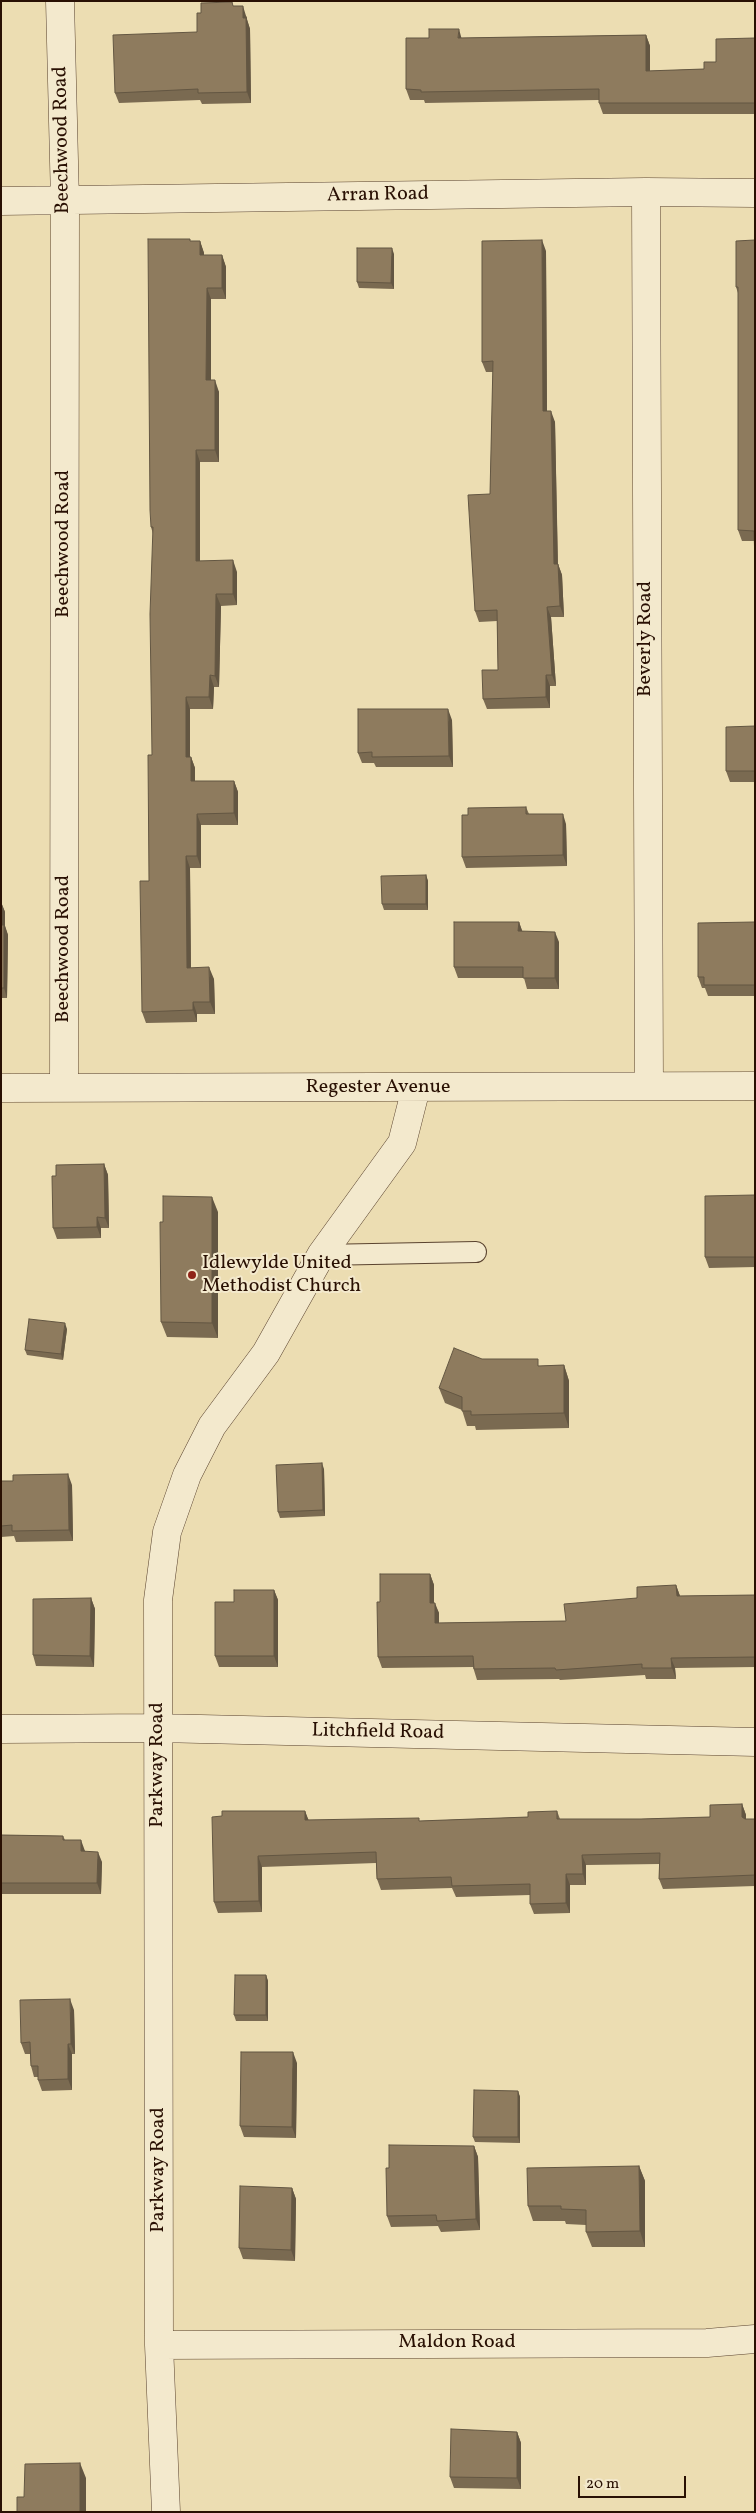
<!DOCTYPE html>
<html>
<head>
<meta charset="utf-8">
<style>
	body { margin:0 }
	#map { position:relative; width:756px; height:2513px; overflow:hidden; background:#ecddb2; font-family:Vollkorn,serif }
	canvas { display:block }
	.frame { position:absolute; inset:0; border:2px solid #291003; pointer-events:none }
	.scale { position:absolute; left:578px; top:2476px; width:108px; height:22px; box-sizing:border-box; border:2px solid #291003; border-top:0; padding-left:6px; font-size:15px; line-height:18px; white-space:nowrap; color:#291003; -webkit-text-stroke:4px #f3e9cd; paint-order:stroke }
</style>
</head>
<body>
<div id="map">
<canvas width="756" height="2513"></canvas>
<div class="frame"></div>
<div class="scale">20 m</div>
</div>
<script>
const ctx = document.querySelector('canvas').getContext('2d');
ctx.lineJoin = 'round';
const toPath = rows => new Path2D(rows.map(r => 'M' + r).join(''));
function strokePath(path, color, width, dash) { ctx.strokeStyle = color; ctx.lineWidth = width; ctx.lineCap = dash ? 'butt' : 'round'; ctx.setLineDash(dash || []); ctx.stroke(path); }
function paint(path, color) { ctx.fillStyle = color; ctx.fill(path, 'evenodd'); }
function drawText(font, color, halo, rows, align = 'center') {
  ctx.font = font + ' Vollkorn,serif'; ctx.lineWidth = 4; ctx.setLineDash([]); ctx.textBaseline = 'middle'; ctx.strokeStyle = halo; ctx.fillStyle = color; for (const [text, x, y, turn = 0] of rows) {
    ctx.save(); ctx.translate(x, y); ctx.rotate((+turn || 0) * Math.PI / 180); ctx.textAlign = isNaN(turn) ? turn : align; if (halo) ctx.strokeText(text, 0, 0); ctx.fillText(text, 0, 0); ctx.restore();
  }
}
const lane = toPath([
	[321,1255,476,1252]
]);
const street = toPath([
	[60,1,65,201,64,1088],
	[646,192,649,1086],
	[1,201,646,192,755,193],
	[1,1088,755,1086],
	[1,1729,158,1728,755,1742],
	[159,2345,707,2343,755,2339],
	[166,2512,159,2345,158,1600,167,1532,187,1475,212,1426,266,1353,321,1255,402,1143,416,1088]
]);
strokePath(lane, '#5a432f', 22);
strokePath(street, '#5a432f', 29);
strokePath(lane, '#f3e9cd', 20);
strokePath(street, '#f3e9cd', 28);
paint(toPath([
	[234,6,247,17,247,20,250,29,251,103,202,104,200,100,119,103,115,93,197,32,201,13],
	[646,35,650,46,650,71,704,69,755,38,755,114,603,114,599,103,599,100,425,103,424,100,410,100,406,89,462,38],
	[755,240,755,541,742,541,738,530,738,293,736,287],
	[190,241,200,241,204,253,204,255,222,255,226,267,226,299,211,299,211,380,219,392,219,462,200,462,200,561,237,572,237,605,221,606,219,687,214,687,213,709,190,709,190,757,191,757,195,768,195,781,234,781,238,792,238,825,201,825,201,868,190,868,191,968,214,979,215,1014,197,1014,197,1022,146,1023,142,1012,149,881,152,755,153,534,151,527],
	[546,251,547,411,555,422,558,564,562,575,564,617,551,617,556,686,550,686,550,708,487,709,483,699,498,670,497,621,479,622,475,611,490,494,493,372,486,372,482,362],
	[394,254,394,289,359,288,357,282],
	[452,720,453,767,376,767,374,763,362,763,358,753],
	[755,726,755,782,730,782,726,771],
	[526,807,529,814,566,824,567,866,466,868,462,857,468,815],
	[426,875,428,881,428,910,384,910,382,904],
	[1,902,5,912,5,926,8,935,7,998,1,998],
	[519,922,522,931,559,942,559,989,527,989,524,978,458,978,454,967],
	[755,922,755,996,708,996,705,988,702,988,698,977],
	[104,1164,108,1175,109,1228,101,1228,101,1238,57,1239,53,1228,56,1176],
	[755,1195,755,1267,709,1268,705,1257],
	[218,1212,218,1338,167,1337,161,1322],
	[67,1329,63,1360,27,1355,25,1350],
	[482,1359,540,1366,564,1365,569,1381,569,1428,476,1430,475,1426,467,1426,462,1410,445,1403,439,1388],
	[324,1469,325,1516,280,1518,278,1512],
	[1,1481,72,1485,73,1541,16,1542,14,1536,1,1537],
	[430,1574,434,1585,434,1603,439,1613,439,1623,566,1621,676,1585,680,1596,755,1595,755,1667,675,1668,676,1679,646,1679,645,1675,560,1680,559,1679,477,1680,473,1667,382,1668,378,1657,380,1602],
	[274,1590,278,1600,278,1667,219,1667,215,1656,234,1602],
	[91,1598,95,1609,94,1667,36,1666,33,1655],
	[742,1804,746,1815,746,1819,755,1819,755,1886,663,1889,659,1879,659,1864,586,1865,586,1885,570,1885,570,1913,534,1914,530,1904,530,1895,456,1897,452,1888,381,1890,377,1879,376,1863,262,1867,262,1912,218,1913,214,1902,222,1816,305,1811,308,1820,420,1821,528,1817,557,1811,560,1819,641,1819,710,1817],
	[1,1835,63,1836,65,1840,85,1851,102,1862,101,1894,1,1894],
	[266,1975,268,1981,268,2021,236,2021,234,2015],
	[74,2010,75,2054,72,2054,72,2090,42,2091,38,2080,38,2077,34,2077,31,2066,30,2054,25,2054,21,2043],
	[297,2063,296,2138,244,2137,240,2126],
	[518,2091,520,2097,520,2143,475,2142,473,2137],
	[474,2146,478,2157,480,2230,441,2232,438,2226,391,2227,387,2216,389,2168],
	[639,2166,645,2181,645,2247,592,2247,586,2232,586,2225,566,2224,565,2221,533,2221,528,2206],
	[292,2188,296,2199,295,2261,243,2259,239,2248],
	[517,2432,521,2443,521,2489,454,2488,450,2477]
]), '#7a6a51');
paint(toPath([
	[243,6,250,29,251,103,247,92,243,18],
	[459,29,462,40,458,38],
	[646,35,650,46,650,82,646,71],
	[1,77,2,117,1,116],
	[542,240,546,251,547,422,543,411],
	[200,241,204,253,204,267,200,255],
	[392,248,394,254,394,289,391,283],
	[222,255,226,267,226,299,222,288],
	[207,288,211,299,211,392,206,380],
	[215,380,219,392,219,462,215,450],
	[551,411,555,422,558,575,554,564],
	[196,450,200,462,200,573,196,561],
	[233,560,237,572,237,605,233,594],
	[558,564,562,575,564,617,560,606],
	[216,594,221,606,219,687,215,676],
	[547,607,551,617,556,686,552,675],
	[210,675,214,687,213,709,209,697],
	[546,675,550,686,550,708,546,697],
	[186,697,190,709,190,769,186,757],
	[448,709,452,720,453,767,449,756],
	[191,757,195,768,195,793,191,781],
	[234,781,238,792,238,825,234,813],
	[197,814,201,825,201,868,197,856],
	[563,814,566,824,567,866,563,855],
	[186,856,190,868,191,980,187,968],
	[426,875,428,881,428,910,426,904],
	[1,902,5,912,5,926,8,935,7,998,4,988,1,925],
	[519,922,523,933,518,931],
	[555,932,559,942,559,989,555,978],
	[209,967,214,979,215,1014,210,1002],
	[193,1002,197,1014,197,1022,193,1010],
	[104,1164,108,1175,109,1228,105,1218],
	[212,1197,218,1212,218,1338,212,1323],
	[97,1217,101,1228,101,1238,97,1227],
	[65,1323,67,1329,63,1360,61,1354],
	[564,1365,569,1381,569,1428,564,1413],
	[322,1463,324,1469,325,1516,323,1510],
	[68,1474,72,1485,73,1541,69,1530],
	[430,1574,434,1585,434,1614,430,1603],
	[676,1585,680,1596,677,1596],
	[274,1590,278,1600,278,1667,274,1656],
	[91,1598,95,1609,94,1667,90,1656],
	[435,1603,439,1613,439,1634,435,1623],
	[671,1658,675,1668,676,1679,672,1668],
	[742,1804,746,1815,746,1828,742,1817],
	[305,1811,309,1821,305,1820],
	[81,1840,85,1851,81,1851],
	[98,1852,102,1862,101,1894,97,1883],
	[582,1855,586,1865,586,1885,583,1874],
	[258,1856,262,1867,262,1912,259,1901],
	[566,1874,570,1885,570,1913,566,1903],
	[266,1975,268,1981,268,2021,266,2015],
	[70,1999,74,2010,75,2054,71,2044],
	[68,2044,72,2054,72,2090,68,2079],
	[293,2052,297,2063,296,2138,292,2127],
	[518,2091,520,2097,520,2143,518,2137],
	[474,2146,478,2157,480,2230,476,2219],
	[639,2166,645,2181,645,2247,640,2231],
	[292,2188,296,2199,295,2261,291,2250],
	[517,2432,521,2443,521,2489,517,2478],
	[80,2463,86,2478,86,2512,80,2512]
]), '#635642');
const building = toPath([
	[232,2,233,6,243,6,243,18,246,18,247,92,198,93,198,89,115,93,113,35,197,32,197,13,201,13,201,3,232,2],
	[429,29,459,29,458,38,646,35,646,71,704,69,704,62,716,62,716,39,755,38,755,103,599,103,599,89,421,92,421,90,406,89,406,38,429,38,429,29],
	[148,239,190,239,190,241,200,241,200,255,222,255,222,288,207,288,206,380,215,380,215,450,196,450,196,561,233,560,233,594,216,594,215,676,210,675,209,697,186,697,186,757,191,757,191,781,234,781,234,813,197,814,197,856,186,856,187,968,209,967,210,1002,193,1002,193,1010,142,1012,140,881,149,881,148,755,152,755,150,614,153,527,151,527,150,510,148,239],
	[542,240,543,411,551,411,554,564,558,564,560,606,547,607,552,675,546,675,546,697,483,699,482,670,498,670,497,610,475,611,468,495,490,494,493,361,482,362,482,241,542,240],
	[755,240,755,562,754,531,738,530,738,287,736,287,736,241,755,240],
	[357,248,392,248,391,283,357,282,357,248],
	[358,709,448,709,449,756,372,757,372,752,358,753,358,709],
	[755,726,755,771,726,771,726,727,755,726],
	[526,807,526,814,563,814,563,855,462,857,462,815,468,815,468,808,526,807],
	[426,875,426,904,382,904,381,876,426,875],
	[454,922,519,922,518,931,555,932,555,978,523,978,523,967,454,967,454,922],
	[755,922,755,985,704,985,704,977,698,977,698,923,755,922],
	[1,925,4,925,4,988,1,988,1,925],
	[104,1164,105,1218,97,1217,97,1227,53,1228,52,1176,56,1176,56,1165,104,1164],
	[755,1195,755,1257,705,1257,705,1196,755,1195],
	[163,1196,212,1197,212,1323,161,1322,160,1222,163,1222,163,1196],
	[29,1319,65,1323,61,1354,25,1350,29,1319],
	[454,1348,482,1359,538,1359,538,1366,564,1365,564,1413,471,1415,471,1411,462,1411,462,1397,439,1388,454,1348],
	[322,1463,323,1510,278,1512,276,1465,322,1463],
	[68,1474,69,1530,12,1531,12,1525,1,1526,1,1481,13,1481,13,1475,68,1474],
	[380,1574,430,1574,430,1603,435,1603,435,1623,566,1621,564,1604,637,1598,637,1587,676,1585,677,1596,755,1595,755,1657,671,1658,672,1668,642,1668,642,1664,556,1670,555,1668,474,1669,473,1656,378,1657,377,1602,380,1602,380,1574],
	[234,1590,274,1590,274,1656,215,1656,215,1602,234,1602,234,1590],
	[91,1598,90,1656,33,1655,33,1599,91,1598],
	[742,1804,742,1817,745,1819,755,1819,755,1875,659,1879,660,1853,582,1855,583,1874,566,1874,566,1903,530,1904,530,1884,452,1886,451,1877,377,1879,376,1852,258,1856,259,1901,214,1902,212,1817,222,1816,222,1811,305,1811,305,1820,419,1818,419,1821,528,1817,528,1812,557,1811,557,1819,641,1819,710,1817,710,1805,742,1804],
	[1,1835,63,1836,63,1840,81,1840,81,1851,98,1852,97,1883,1,1883,1,1835],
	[235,1975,266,1975,266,2015,234,2015,235,1975],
	[70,1999,71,2044,68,2044,68,2079,38,2080,38,2066,31,2066,30,2042,21,2043,20,2000,70,1999],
	[241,2052,293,2052,292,2127,240,2126,241,2052],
	[474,2090,518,2091,518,2137,473,2137,474,2090],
	[389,2145,474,2146,476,2219,437,2221,436,2215,387,2216,386,2168,389,2168,389,2145],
	[639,2166,640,2231,586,2232,586,2210,561,2209,561,2206,528,2206,527,2168,639,2166],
	[240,2186,292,2188,291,2250,239,2248,240,2186],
	[451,2429,517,2432,517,2478,450,2477,451,2429],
	[80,2463,80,2512,17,2512,17,2497,24,2497,25,2464,80,2463]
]);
paint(building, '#8e7b5e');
strokePath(building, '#635642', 1);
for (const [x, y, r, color] of [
	[192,1275,5,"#8f2418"]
]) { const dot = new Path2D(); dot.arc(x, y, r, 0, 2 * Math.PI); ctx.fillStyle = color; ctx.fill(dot); strokePath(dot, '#f3e9cd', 2); }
drawText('20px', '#291003', '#f3e9cd', [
	["Beechwood Road",63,140,-91],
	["Arran Road",378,196,-1],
	["Beechwood Road",64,544,-90],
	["Beverly Road",646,639,-90],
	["Beechwood Road",64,949,-90],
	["Regester Avenue",378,1088],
	["Litchfield Road",378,1733,1],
	["Parkway Road",158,1765,-90],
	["Parkway Road",159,2170,-90],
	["Maldon Road",457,2343]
]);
drawText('20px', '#291003', '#f3e9cd', [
	["Idlewylde United",202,1264],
	["Methodist Church",202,1287]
], 'left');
</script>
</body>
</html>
